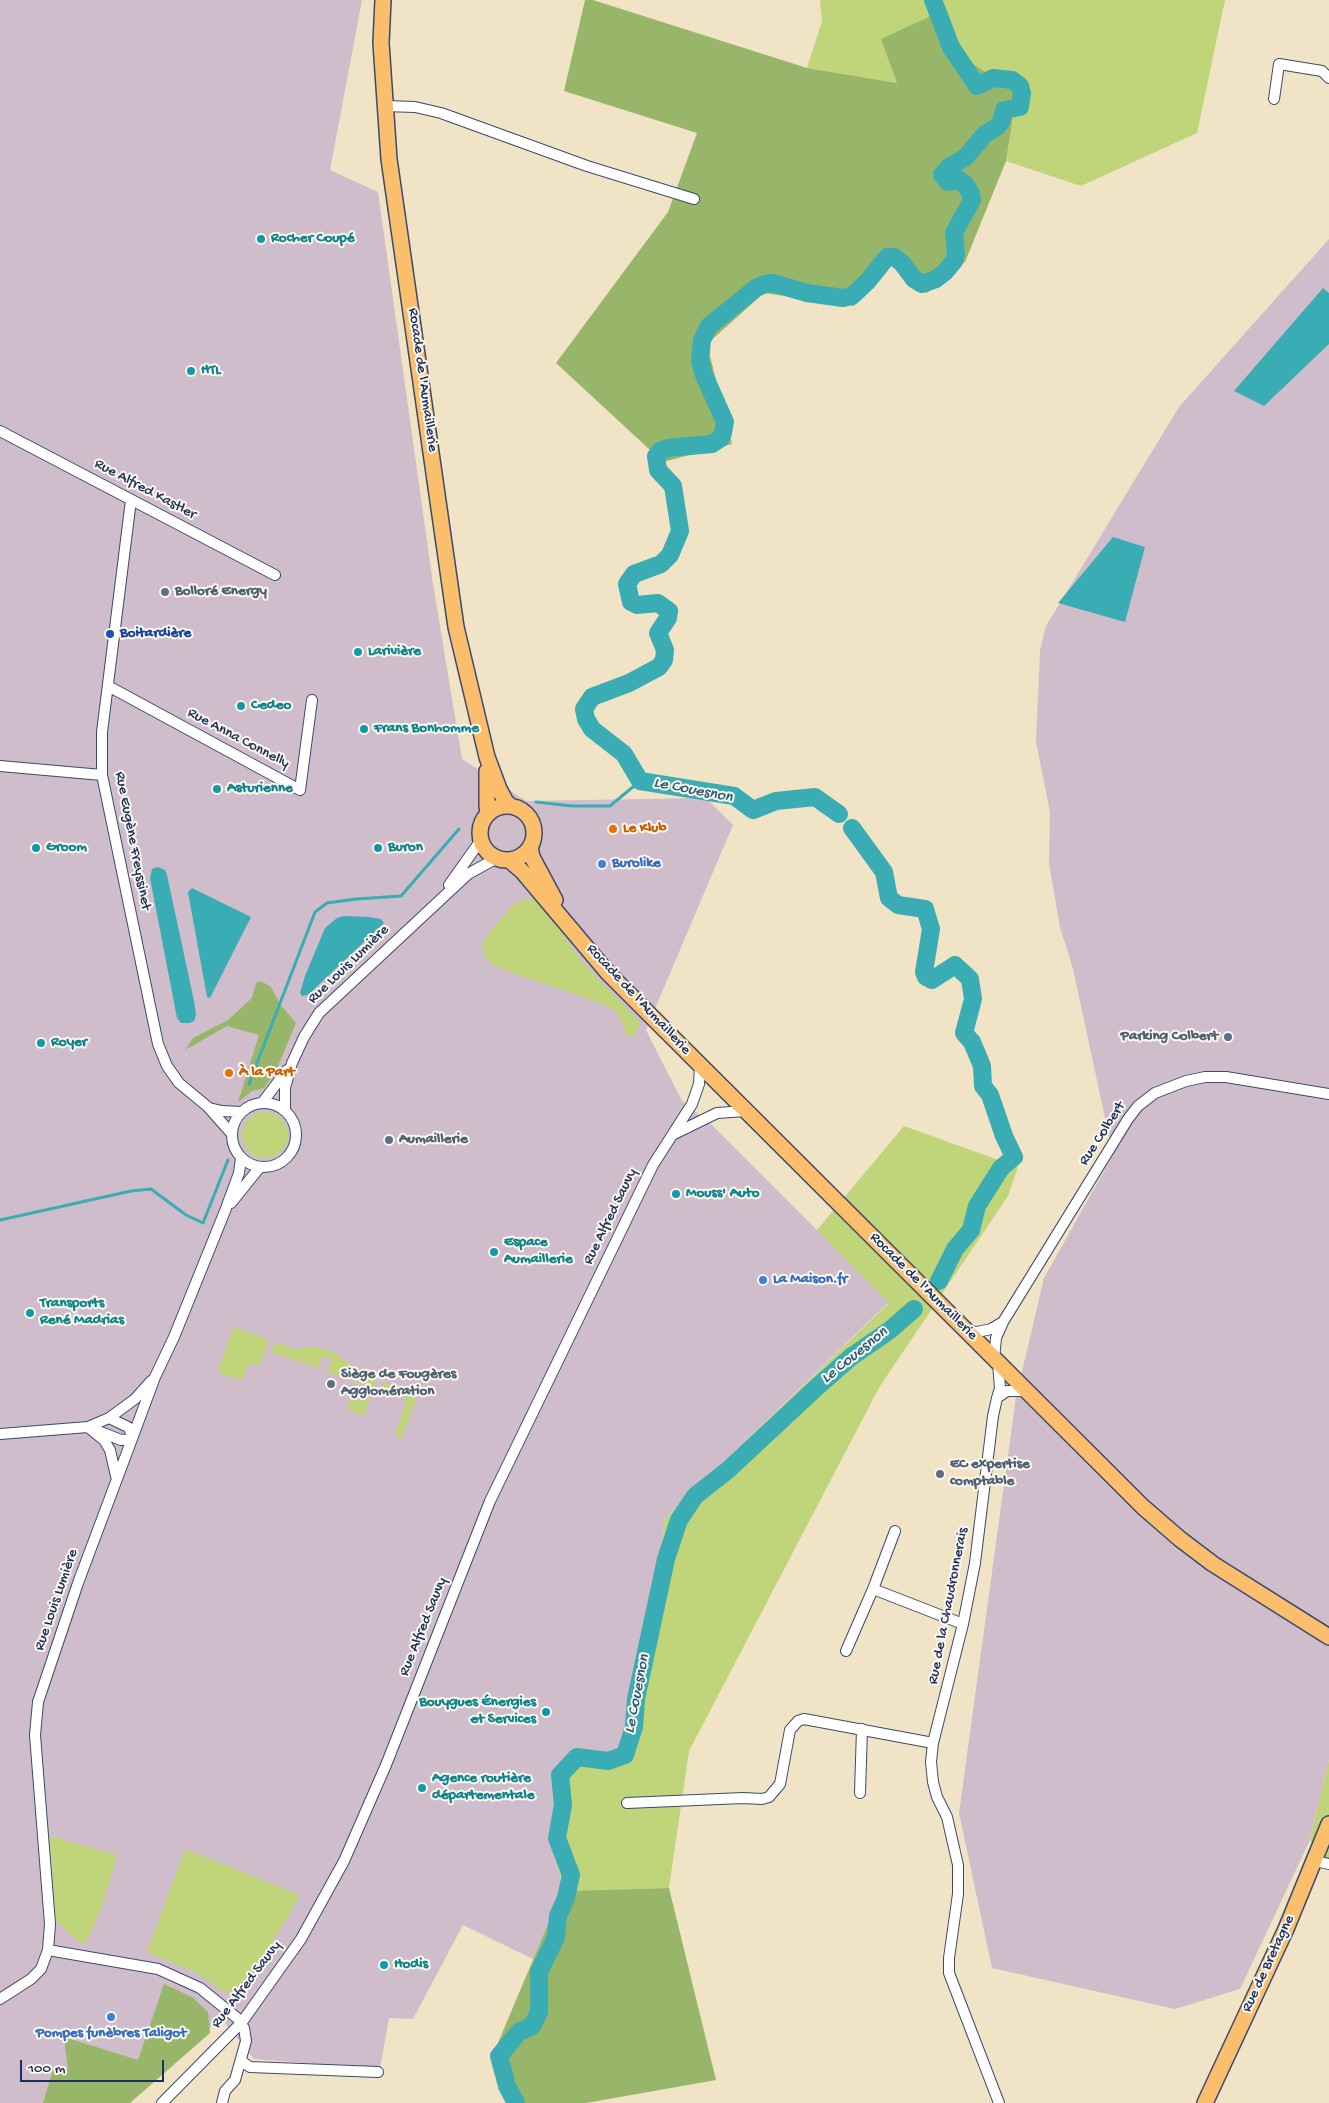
<!DOCTYPE html>
<html>
<head>
<meta charset="utf-8">
<style>
	body { margin:0 }
	#map { position:relative; width:1329px; height:2103px; overflow:hidden; background:#f1e3c6; font-family:"Gochi Hand",sans-serif }
	canvas { display:block }
	.scale { position:absolute; left:20px; top:2060px; width:144px; height:22px; box-sizing:border-box; border:2px solid #1b2f5e; border-top:0; padding-left:6px; font-size:15px; line-height:18px; white-space:nowrap; color:#1b2f5e; -webkit-text-stroke:4px #fbf7ec; paint-order:stroke }
</style>
</head>
<body>
<div id="map">
<canvas width="1329" height="2103"></canvas>
<div class="scale">100 m</div>
</div>
<script>
const ctx = document.querySelector('canvas').getContext('2d');
ctx.lineJoin = 'round';
function paint(path, color) { ctx.fillStyle = color; ctx.fill(path, 'evenodd'); }
const toPath = rows => new Path2D(rows.map(r => 'M' + r).join(''));
function strokePath(path, color, width, dash) { ctx.strokeStyle = color; ctx.lineWidth = width; ctx.lineCap = dash ? 'butt' : 'round'; ctx.setLineDash(dash || []); ctx.stroke(path); }
function drawText(font, color, halo, rows, align = 'center') {
  ctx.font = font + ' "Gochi Hand",sans-serif'; ctx.lineWidth = 4; ctx.setLineDash([]); ctx.textBaseline = 'middle'; ctx.strokeStyle = halo; ctx.fillStyle = color; for (const [text, x, y, turn = 0] of rows) {
    ctx.save(); ctx.translate(x, y); ctx.rotate((+turn || 0) * Math.PI / 180); ctx.textAlign = isNaN(turn) ? turn : align; if (halo) ctx.strokeText(text, 0, 0); ctx.fillText(text, 0, 0); ctx.restore();
  }
}
paint(toPath([
	[0,0,362,0,330,170,378,192,433,584,462,759,526,801,706,798,733,825,646,1030,682,1101,711,1124,889,1302,665,1519,643,1708,629,1721,627,1749,619,1760,576,1747,563,1805,548,1833,564,1891,533,1959,463,1925,413,2019,389,2018,380,2069,254,2059,221,2018,124,2103,0,2103],
	[1329,239,1329,1759,1310,1840,1240,1989,1175,2009,992,1968,959,1813,1016,1397,1044,1278,1113,1155,1073,969,1060,927,1049,864,1050,812,1036,742,1040,650,1046,626,1179,407]
]), '#d0bdcc');
paint(toPath([
	[820,0,1225,0,1197,133,1081,186,1006,161,1017,92,970,62,933,15,897,83,807,68,822,21],
	[539,898,582,962,640,1022,634,1037,626,1035,623,1024,617,1013,608,1006,494,966,487,960,483,952,483,945,484,940,491,930,513,905,522,900],
	'242 1135a23 23 0 1 1 46 0a23 23 0 1 1-46 0Z',
	[904,1126,1018,1167,1008,1196,880,1386,689,1751,669,1888,564,1891,548,1833,563,1805,554,1776,576,1747,619,1760,627,1749,629,1721,643,1708,665,1519,889,1303,817,1230],
	[234,1327,269,1340,259,1367,251,1363,249,1364,242,1381,217,1372],
	[275,1342,295,1349,314,1347,325,1349,337,1354,361,1373,376,1379,364,1416,347,1409,350,1399,360,1402,366,1385,327,1372,332,1359,330,1358,323,1356,318,1368,273,1353,272,1351],
	[383,1383,386,1383,418,1394,402,1438,395,1436,407,1399,381,1388],
	[1329,1759,1329,1868,1310,1840],
	[49,1836,117,1855,103,1903,86,1944,76,1940,56,1921],
	[185,1849,300,1895,283,1925,239,1992,233,1994,224,1992,197,1973,147,1952]
]), '#c0d579');
paint(toPath([
	[585,0,593,0,807,68,897,83,881,39,933,15,970,62,1017,92,1006,161,965,262,927,293,890,263,854,306,764,293,707,344,732,444,663,462,556,363,668,212,697,133,564,91],
	[261,981,271,987,280,1004,296,1023,276,1071,264,1088,252,1091,238,1102,259,1035,227,1026,185,1050,193,1038,228,1020,252,998,256,983],
	[669,1888,716,2080,586,2103,506,2103,495,2050,551,1917,564,1891],
	[164,1984,192,1997,208,2012,210,2033,130,2103,43,2103,54,2066,68,2070,64,2037,138,2060]
]), '#98b669');
paint(toPath([
	[1323,288,1329,293,1329,344,1264,406,1234,391],
	[1113,537,1145,547,1125,622,1058,603],
	[158,867,165,870,167,875,194,1001,196,1014,194,1021,190,1023,181,1023,177,1018,150,878,152,869],
	[192,888,251,917,210,998,207,997,188,892],
	[344,916,369,917,381,919,384,923,308,995,302,996,300,993,305,976,325,928,337,918]
]), '#3aacb3');
strokePath(toPath([
	[536,802,572,806,610,806,640,781],
	[249,1084,315,912,327,903,356,899,401,896,459,829],
	[0,1220,131,1191,151,1189,186,1215,203,1223,228,1160]
]), '#3aacb3', 3);
strokePath(toPath([
	[839,814,815,797,776,801,753,810,734,796,640,781,624,754,592,729,586,719,584,709,592,697,629,683,659,667,664,660,665,650,658,633,668,618,669,611,658,603,637,605,631,602,627,584,634,574,661,564,670,555,680,531,673,486,658,470,656,456,660,451,668,448,712,444,721,438,723,433,725,422,704,375,700,361,702,340,709,326,756,288,765,284,773,283,807,293,843,298,852,296,868,281,887,257,894,257,902,263,914,279,922,284,936,279,945,272,954,261,956,254,954,233,972,200,971,194,965,184,960,180,948,182,942,175,949,167,966,157,985,134,997,127,1001,122,1004,110,1020,107,1022,94,1020,86,1012,80,993,78,977,86,951,47,933,0],
	[852,828,884,872,889,898,898,905,925,909,931,929,924,972,926,977,932,980,955,965,970,979,973,999,964,1033,972,1042,982,1066,983,1086,990,1095,1004,1136,1014,1157,1001,1168,977,1206,971,1230,955,1249,939,1281],
	[516,2103,507,2086,499,2056,519,2032,532,2026,539,2012,539,1972,556,1937,558,1916,566,1898,571,1875,557,1838,563,1805,560,1775,577,1757,608,1761,625,1755,634,1727,636,1699,666,1559,679,1520,695,1496,728,1470,817,1387,851,1357,890,1330,914,1309]
]), '#3aacb3', 18);
const street = toPath([
	[1274,99,1279,64,1322,71,1329,78],
	[384,106,415,107,441,113,587,166,694,199],
	[0,431,275,575],
	[131,500,102,732,102,775,158,1044,167,1066,179,1083,208,1107,231,1133],
	[108,686,300,790,312,700],
	[0,766,102,775],
	[449,885,481,840],
	'232 1135a32 32 0 1 1 64 0a32 32 0 1 1-64 0Z',
	[262,1103,287,1070],
	[209,1108,222,1111,241,1112],
	[285,1111,285,1088,292,1063,304,1037,319,1013,468,874,497,858],
	[674,1134,717,1113,746,1111],
	[231,1203,260,1167],
	[1003,1322,1128,1119,1138,1106,1155,1093,1186,1081,1205,1077,1226,1077,1329,1094],
	[967,1331,977,1332,991,1329,1003,1322,996,1338,994,1359],
	[998,1363,1000,1388,997,1398,1007,1391,1026,1391],
	[997,1398,993,1416,975,1563,963,1624,933,1743,931,1762,933,1782,937,1797,947,1817,958,1865,958,1894,949,1958,949,1973,999,2103],
	[109,1418,128,1427,133,1436],
	[88,1427,104,1440,110,1450,116,1476],
	[98,1431,121,1440,132,1439],
	[0,1434,88,1427,109,1418,135,1399,151,1381],
	[873,1589,963,1624],
	[846,1651,873,1589,895,1531],
	[860,1793,862,1729],
	[627,1803,743,1798,762,1799,769,1797,780,1784,790,1730,798,1721,804,1719,933,1743],
	[1315,1861,1329,1864],
	[48,1950,158,1969,200,1988,242,2022],
	[0,1999,31,1979,41,1969,48,1950,50,1924,35,1735,38,1702,78,1583,132,1439,155,1377,174,1337,225,1211,239,1173,241,1158],
	[241,2061,250,2067,378,2072],
	[162,2103,242,2022,301,1939,344,1861,386,1765,490,1501,653,1165,692,1104,699,1084,700,1066],
	[222,2103,225,2091,235,2080,246,2041,244,2028,240,2024]
]);
const primary = toPath([
	[383,0,381,43,389,159,456,627,487,757,499,789,506,802,511,806],
	[487,771,487,805,488,814],
	'480 833a27 27 0 1 1 54 0a27 27 0 1 1-54 0Z',
	[530,847,532,857,555,900],
	[509,860,522,871,608,973,638,1003,1143,1507,1180,1539,1213,1564,1329,1637],
	[1205,2103,1286,1929,1329,1824]
]);
strokePath(street, '#3b4a6e', 12);
strokePath(primary, '#3b4a6e', 18);
strokePath(street, '#fff', 10);
strokePath(primary, '#fabe6d', 15);
for (const [x, y, r, color] of [
	[261,239,5,"#0f9aa8"],
	[191,371,5,"#0f9aa8"],
	[165,592,5,"#5c6f8a"],
	[110,634,5,"#1a4fb4"],
	[358,652,5,"#0f9aa8"],
	[241,706,5,"#0f9aa8"],
	[364,729,5,"#0f9aa8"],
	[217,789,5,"#0f9aa8"],
	[613,829,5,"#e8710a"],
	[36,848,5,"#0f9aa8"],
	[378,848,5,"#0f9aa8"],
	[602,864,5,"#3f7fe0"],
	[1228,1037,5,"#5c6f8a"],
	[41,1043,5,"#0f9aa8"],
	[229,1073,5,"#e8710a"],
	[389,1140,5,"#5c6f8a"],
	[676,1194,5,"#0f9aa8"],
	[494,1252,5,"#0f9aa8"],
	[763,1280,5,"#3f7fe0"],
	[30,1313,5,"#0f9aa8"],
	[331,1384,5,"#5c6f8a"],
	[940,1474,5,"#5c6f8a"],
	[546,1712,5,"#0f9aa8"],
	[422,1788,5,"#0f9aa8"],
	[384,1965,5,"#0f9aa8"],
	[111,2017,5,"#3f7fe0"]
]) { const dot = new Path2D(); dot.arc(x, y, r, 0, 2 * Math.PI); ctx.fillStyle = color; ctx.fill(dot); strokePath(dot, '#fbf7ec', 2); }
drawText('bold 15px', '#0d838f', '#fbf7ec', [
	["Rocher Coupé",271,239],
	["HTL",201,371],
	["Larivière",368,652],
	["Cedeo",251,706],
	["Frans Bonhomme",374,729],
	["Asturienne",227,789],
	["Groom",46,848],
	["Buron",388,848],
	["Royer",51,1043],
	["Mouss' Auto",686,1194],
	["Espace",504,1243],
	["Aumaillerie",504,1260],
	["Transports",40,1304],
	["René Madrias",40,1321],
	["Bouygues Énergies",536,1703,"right"],
	["et Services",536,1720,"right"],
	["Agence routière",432,1779],
	["départementale",432,1796],
	["Hodis",394,1965]
], 'left');
drawText('15px', '#1b2f5e', '#fbf7ec', [
	["Rocade de l'Aumaillerie",422,380,82],
	["Rue Alfred Kastler",145,490,28],
	["Rue Anna Connelly",238,739,28],
	["Rue Eugène Freyssinet",132,841,79],
	["Rue Louis Lumière",349,965,-44],
	["Rocade de l'Aumaillerie",638,1000,47],
	["Rue Colbert",1103,1134,-57],
	["Rue Alfred Sauvy",611,1217,-64],
	["Rocade de l'Aumaillerie",923,1287,45],
	["Rue Louis Lumière",57,1600,-71],
	["Rue de la Chaudronnerais",949,1606,-79],
	["Rue Alfred Sauvy",424,1627,-68],
	["Rue de Bretagne",1269,1964,-65],
	["Rue Alfred Sauvy",247,1985,-53]
]);
drawText('bold 15px', '#4e5e75', '#fbf7ec', [
	["Bolloré Energy",175,592],
	["Parking Colbert",1218,1037,"right"],
	["Aumaillerie",399,1140],
	["Siège de Fougères",341,1375],
	["Agglomération",341,1392],
	["EC expertise",950,1465],
	["comptable",950,1482]
], 'left');
drawText('bold 15px', '#164399', '#fbf7ec', [
	["Boitardière",120,634]
], 'left');
drawText('bold 15px', '#c56008', '#fbf7ec', [
	["Le Klub",623,829],
	["À la Part",239,1073]
], 'left');
drawText('bold 15px', '#366cbe', '#fbf7ec', [
	["Burolike",612,864],
	["La Maison.fr",773,1280],
	["Pompes funèbres Taligot",111,2034,"center"]
], 'left');
drawText('italic 16px', '#265b7c', '#fbf7ec', [
	["Le Couesnon",693,791,11],
	["Le Couesnon",855,1356,-39],
	["Le Couesnon",638,1694,-79]
]);
</script>
</body>
</html>
